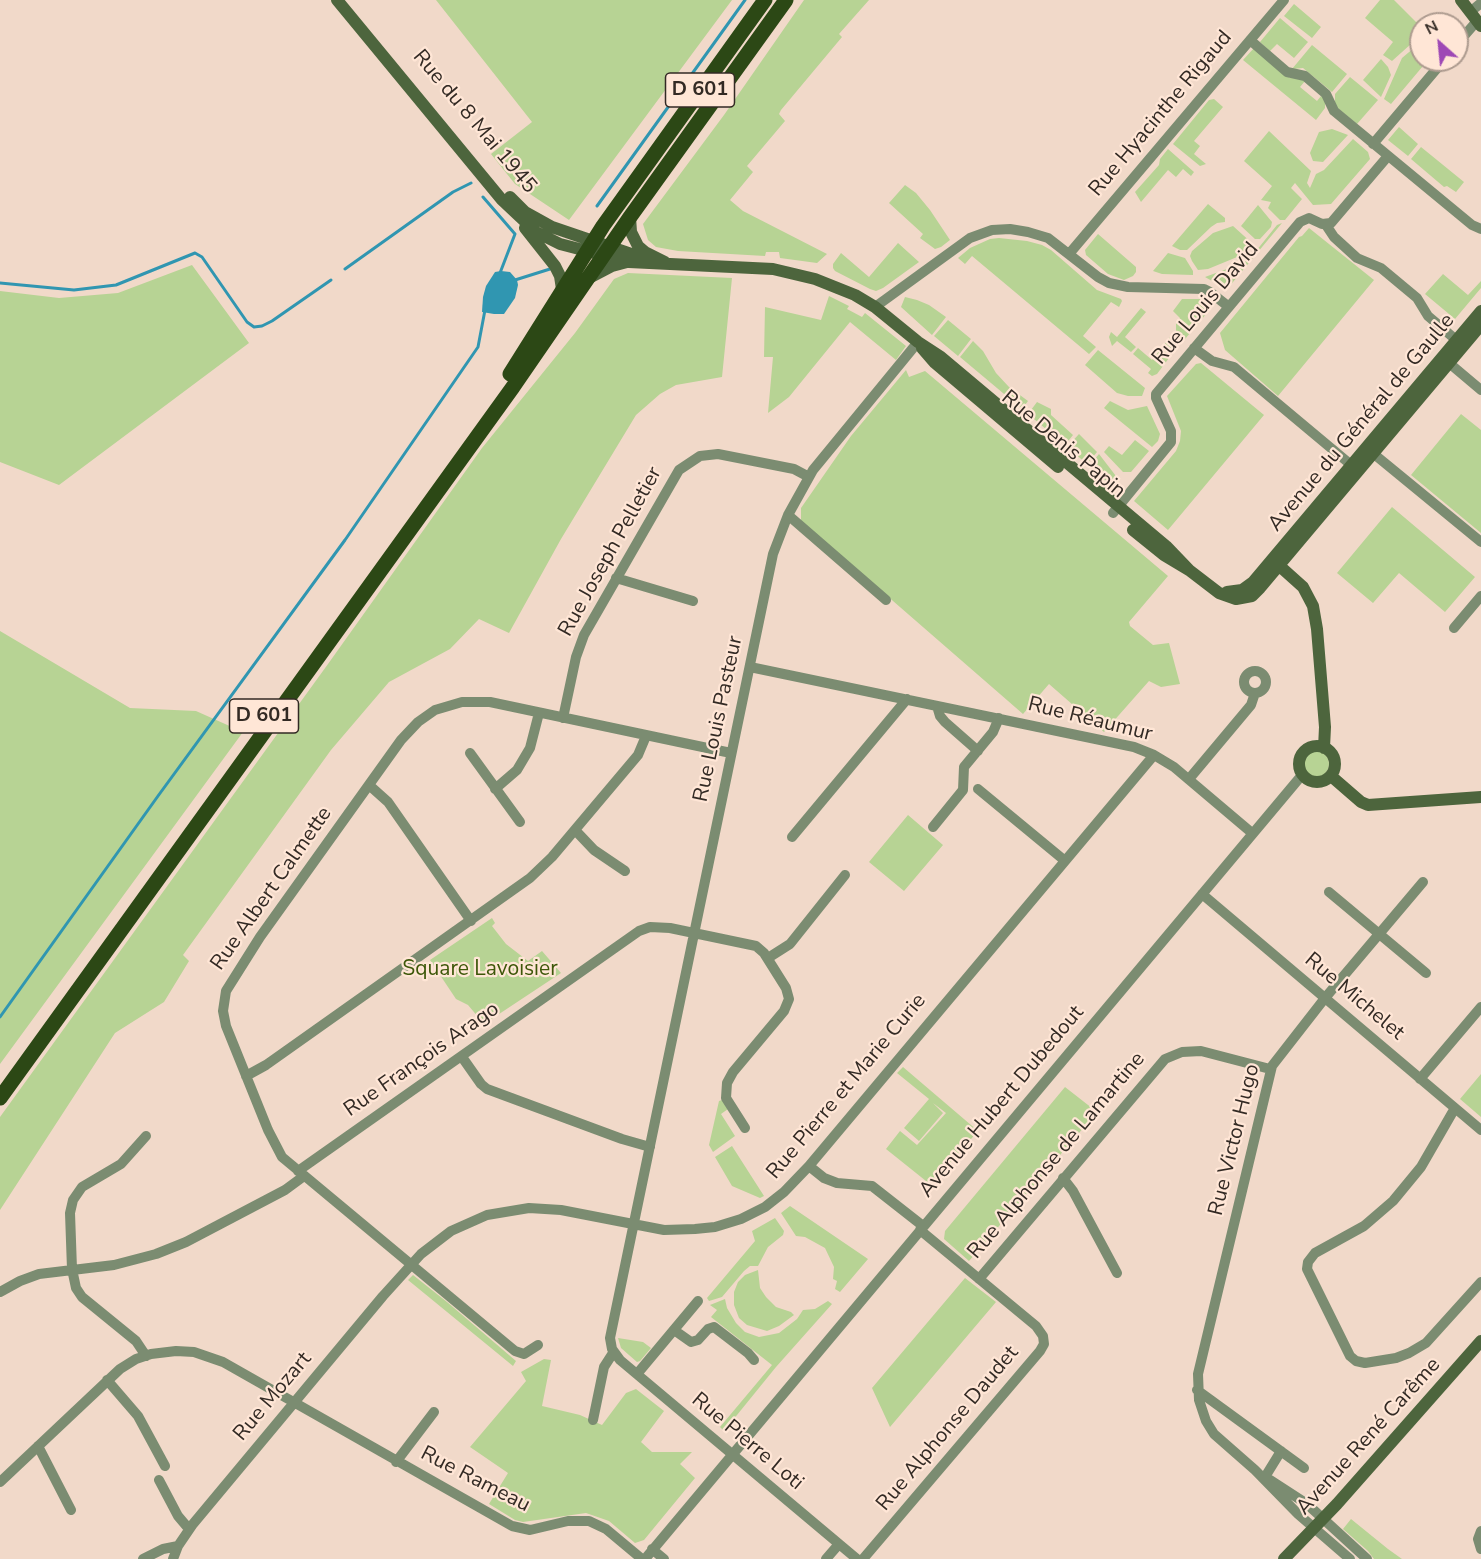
<!DOCTYPE html>
<html>
<head>
<meta charset="utf-8">
<style>
	body { margin:0 }
	#map { position:relative; width:1481px; height:1559px; overflow:hidden; background:#f1d9c9; font-family:"Nunito Sans",sans-serif }
	canvas { display:block }
	.north { position:absolute; left:1409px; top:12px; width:60px; height:60px; box-sizing:border-box; background:#ffe6d6; border:2px solid #ad9b8f; border-radius:50%; rotate:333deg; font-size:16px; font-weight:700; line-height:24px; text-align:center; color:#332a24 }
	.north::after { content:''; display:block; margin:auto; width:21px; height:27px; background:#9e48b5; clip-path:polygon(50% 0,100% 100%,50% 72%,0 100%) }
</style>
</head>
<body>
<div id="map">
<canvas width="1481" height="1559"></canvas>
<div class="north">N</div>
</div>
<script>
const ctx = document.querySelector('canvas').getContext('2d');
ctx.lineJoin = 'round';
function paint(path, color) { ctx.fillStyle = color; ctx.fill(path, 'evenodd'); }
const toPath = rows => new Path2D(rows.map(r => 'M' + r).join(''));
function strokePath(path, color, width, dash) { ctx.strokeStyle = color; ctx.lineWidth = width; ctx.lineCap = dash ? 'butt' : 'round'; ctx.setLineDash(dash || []); ctx.stroke(path); }
function drawText(font, color, halo, rows, align = 'center') {
  ctx.font = font + ' "Nunito Sans",sans-serif'; ctx.lineWidth = 4.5; ctx.setLineDash([]); ctx.textBaseline = 'middle'; ctx.strokeStyle = halo; ctx.fillStyle = color; for (const [text, x, y, turn = 0] of rows) {
    ctx.save(); ctx.translate(x, y); ctx.rotate((+turn || 0) * Math.PI / 180); ctx.textAlign = isNaN(turn) ? turn : align; if (halo) ctx.strokeText(text, 0, 0); ctx.fillText(text, 0, 0); ctx.restore();
  }
}
paint(toPath([
	[436,0,732,0,569,220,515,184,491,154,532,122],
	[804,0,869,0,839,34,842,37,781,110,779,114,785,121,747,166,753,172,730,200,743,211,827,254,817,263,780,258,779,252,766,252,765,256,678,251,656,247,648,240,643,224,724,115],
	[1380,0,1394,0,1416,22,1421,19,1423,24,1421,24,1421,35,1392,61,1383,55,1393,42,1365,18],
	[1294,4,1321,27,1312,38,1284,16],
	[1280,18,1308,42,1294,58,1277,44,1270,51,1260,42],
	[1421,42,1421,60,1428,60,1391,104,1384,99,1402,58],
	[1312,45,1347,74,1332,92,1303,68,1292,69],
	[1254,48,1290,78,1301,78,1305,81,1300,87,1317,101,1321,96,1325,98,1325,108,1316,120,1243,60],
	[1381,59,1388,67,1391,75,1381,97,1363,80],
	[1350,77,1378,100,1357,124,1335,106,1335,94],
	[1214,99,1223,107,1194,141,1200,146,1194,154,1206,164,1200,166,1173,144,1209,100],
	[1399,127,1418,144,1408,156,1388,140],
	[1332,129,1348,135,1323,162,1313,161,1310,153,1319,132],
	[1269,131,1311,171,1307,183,1310,188,1316,174,1324,170,1353,139,1368,152,1370,159,1331,204,1313,205,1295,183,1291,188,1302,199,1285,220,1280,220,1268,208,1271,202,1261,200,1272,186,1244,161],
	[1421,147,1464,182,1456,192,1447,186,1444,187,1411,159],
	[1168,149,1194,172,1191,176,1183,169,1176,177,1168,170,1141,202,1135,192,1159,165,1160,159],
	[905,185,916,193,930,210,950,240,941,247,935,249,920,238,923,234,889,203],
	[1208,204,1225,218,1225,222,1217,223,1211,227,1187,250,1180,250,1172,246],
	[1258,205,1272,222,1271,227,1260,239,1255,239,1241,226],
	[1282,223,1228,288,1226,289,1205,277,1243,263,1252,256,1277,225],
	[1233,226,1253,244,1252,246,1242,255,1208,269,1198,270,1192,261,1190,256,1192,251,1213,233],
	[1309,228,1374,280,1278,396,1225,350,1220,333,1299,237,1302,236],
	[1098,234,1136,267,1136,272,1133,276,1124,280,1108,274,1086,255,1085,250],
	[999,238,1027,241,1042,245,1051,250,1097,290,1121,299,1122,301,1119,307,1111,302,1083,336,1096,347,1089,354,972,256,965,264,958,258,970,248,990,239],
	[898,243,919,262,883,288,876,291,870,289,835,271,833,268,833,264,841,253,869,277],
	[1168,253,1185,258,1193,271,1193,275,1162,274,1153,271],
	[192,265,249,343,59,485,0,462,0,291,59,298,118,293],
	[628,273,732,278,722,377,676,385,660,394,636,415,561,539,509,633,479,619,450,649,389,682,331,750,183,955,189,961,164,1002,115,1033,0,1210,0,1117,328,664,482,448,575,333,614,279],
	[1443,274,1468,295,1481,281,1481,288,1455,319,1425,294],
	[829,296,849,306,847,309,862,317,865,313,906,346,896,360,850,322,789,397,768,413,773,357,764,357,765,307,821,320],
	[905,297,917,300,929,305,946,317,932,335,901,307],
	[1182,299,1201,299,1209,302,1212,307,1180,345,1176,342,1176,324,1180,318,1173,311],
	[1141,308,1146,312,1125,337,1136,347,1131,352,1117,341,1112,346,1109,337,1111,332,1117,337],
	[948,320,971,339,958,356,934,336],
	[1171,336,1171,345,1175,350,1157,374,1152,376,1148,373,1151,369,1133,354,1138,348,1152,360],
	[973,341,983,351,996,373,1009,387,1028,401,1022,409,960,357],
	[1098,350,1145,388,1142,396,1128,396,1117,393,1085,365],
	[1201,363,1264,415,1168,530,1134,501,1176,451,1180,441,1181,431,1167,396,1196,364],
	[906,370,909,377,925,371,1168,576,1129,622,1130,626,1153,645,1169,643,1180,684,1161,687,1149,681,1104,732,1049,684,1023,714,801,521,801,508,851,436],
	[1110,401,1128,410,1147,406,1160,434,1158,441,1152,447,1104,408],
	[1037,402,1051,409,1051,415,1073,435,1065,445,1028,414],
	[1461,414,1481,430,1481,533,1411,475],
	[1079,434,1097,452,1087,464,1067,447],
	[1135,440,1149,451,1131,472,1123,472,1104,452,1109,446,1122,455],
	[1099,454,1119,480,1117,486,1112,486,1089,466],
	[1392,507,1475,577,1445,612,1399,573,1373,603,1337,573],
	[0,631,130,708,196,711,243,732,0,1064],
	'1303 764a13 13 0 1 1 26 0a13 13 0 1 1-26 0Z',
	[908,815,943,845,904,891,869,862],
	[492,918,495,923,492,926,506,944,528,961,542,951,561,973,484,1024,468,1005,456,999,430,960],
	[903,1067,978,1131,931,1185,886,1149,900,1131,917,1145,946,1113,933,1103,943,1113,919,1141,904,1128,929,1099,897,1073],
	[1481,1074,1481,1117,1460,1099],
	[1065,1087,1097,1112,969,1261,944,1239,945,1231],
	[722,1100,728,1109,721,1114,735,1136,713,1152,709,1145,719,1101],
	[732,1146,764,1196,760,1198,732,1186,715,1157],
	[790,1206,868,1259,840,1292,835,1289,837,1281,833,1279,834,1267,825,1248,805,1237,796,1236,781,1213],
	[775,1218,784,1231,783,1235,768,1247,758,1266,750,1266,744,1271,722,1297,709,1301,707,1298,755,1241,752,1231],
	[758,1270,760,1288,766,1297,776,1307,791,1312,794,1315,779,1326,767,1331,747,1325,739,1318,734,1305,734,1292,738,1282,745,1275],
	[413,1275,447,1302,516,1361,513,1366,408,1280],
	[965,1278,996,1302,890,1427,872,1388],
	[725,1299,727,1308,736,1323,745,1332,759,1337,779,1333,797,1319,803,1310,815,1309,828,1301,832,1304,776,1367,724,1431,720,1427,772,1365,711,1317,717,1310,710,1305],
	[618,1338,643,1342,651,1348,640,1361,637,1362,621,1348],
	[544,1359,551,1360,542,1406,580,1415,602,1425,626,1393,636,1389,664,1411,641,1442,652,1452,692,1452,680,1464,695,1478,644,1540,635,1543,609,1521,586,1513,523,1522,515,1520,489,1504,508,1473,470,1447,526,1381,521,1372],
	[1351,1519,1388,1549,1402,1559,1374,1559,1368,1551,1343,1529]
]), '#b7d394');
paint(toPath([
	[501,271,510,272,517,280,518,285,515,298,504,314,494,314,482,312,483,297,486,286,495,272]
]), '#3096b1');
strokePath(toPath([
	[483,197,515,234,500,273],
	[597,206,745,0],
	[345,269,453,192,471,183],
	[515,280,550,269],
	[0,283,74,290,116,285,195,253,202,257,247,322,254,327,262,326,272,321,331,280],
	[0,1017,158,796,345,540,478,347,485,310]
]), '#3096b1', 3);
strokePath(toPath([
	[1470,12,1481,3],
	[1250,40,1287,72,1305,76,1326,94,1334,111,1472,225,1481,229],
	[1457,44,1477,21],
	[1373,144,1444,60],
	[1326,225,1334,237,1357,258,1381,268,1417,298,1428,316,1461,344],
	[1069,254,1284,0],
	[875,307,970,238,992,230,1010,229,1028,232,1048,238,1098,277,1109,283,1128,287,1204,289,1210,292,1229,307],
	[1194,348,1212,361,1234,367,1356,469],
	[1449,363,1481,390],
	[1369,450,1481,542],
	[1113,513,1171,442,1171,431,1156,398,1156,394,1300,222,1309,218,1322,224,1331,223,1388,156],
	[788,515,886,600],
	[616,578,693,601],
	[1454,628,1481,596],
	[750,667,1134,747,1154,755,1174,767,1252,833],
	'1244 682a11 11 0 1 1 22 0a11 11 0 1 1-22 0Z',
	[937,706,940,716,945,722,978,751],
	[563,718,576,657,584,635,679,470,700,456,718,454,794,469,809,477],
	[470,753,520,822],
	[1189,779,1251,705,1255,693],
	[369,785,388,802,471,921],
	[495,789,517,770,530,748,539,713],
	[978,789,1064,860],
	[933,827,963,790,964,767,993,732,999,718],
	[575,830,594,850,625,871],
	[792,837,907,699],
	[1329,892,1426,973],
	[1202,894,1481,1130],
	[768,958,790,944,845,875],
	[462,1057,481,1084,487,1089,622,1139,650,1147],
	[246,1076,266,1065,530,878,552,857,638,755,646,736],
	[1420,1079,1481,1007],
	[1455,1108,1421,1167,1393,1201,1364,1226,1315,1253,1308,1262,1307,1269,1350,1356,1356,1361,1365,1363,1396,1358,1409,1353,1426,1343,1481,1282],
	[146,1136,121,1164,82,1187,73,1200,70,1213,72,1269,76,1288,82,1297,136,1341,146,1356],
	[809,1166,824,1178,837,1183,872,1186,923,1226],
	[298,1171,639,931,650,927,670,928,756,946,764,953,786,988,789,999,784,1011,733,1072,727,1083,726,1098,745,1128],
	[1063,1178,1073,1191,1117,1273],
	[979,1279,1165,1059,1182,1052,1201,1051,1270,1069],
	[0,1292,20,1281,39,1274,114,1265,156,1254,186,1242,285,1190,304,1176],
	[674,1330,691,1342,698,1340,708,1329,714,1327,748,1353,754,1360],
	[538,1345,524,1354,515,1351,282,1157,268,1130,226,1026,223,1011,226,991,260,937,401,740,418,722,435,710,462,702,490,702,731,753],
	[637,1374,698,1301],
	[107,1380,138,1416,165,1466],
	[1197,1390,1304,1468],
	[593,1420,604,1367,613,1353],
	[38,1446,71,1510],
	[396,1462,434,1412],
	[1265,1477,1281,1451],
	[159,1480,178,1516,189,1529],
	[1270,1480,1307,1504,1367,1559],
	[0,1482,120,1369,136,1359,151,1354,176,1351,194,1352,223,1362,512,1526,530,1530,568,1521,589,1521,606,1529,642,1559],
	[1481,1531,1478,1539,1481,1549],
	[652,1549,664,1559],
	[143,1559,163,1549,178,1546],
	[173,1559,178,1546,193,1524,383,1296,421,1254,451,1231,487,1215,529,1208,561,1210,664,1230,695,1229,715,1227,741,1219,765,1207,784,1192,809,1166,1154,755],
	[645,1559,1302,775],
	[826,1559,839,1544],
	[857,1559,620,1360,612,1349,610,1338,773,554,788,515,813,470,918,342],
	[863,1559,1040,1351,1044,1344,1043,1336,1036,1326,920,1230],
	[1350,1559,1298,1514,1255,1470,1214,1434,1206,1421,1199,1400,1198,1374,1272,1066,1325,998,1423,882]
]), '#7b8c71', 10);
strokePath(toPath([
	[337,0,502,200,536,232,560,244,629,262,773,269,815,279,855,295,875,307,918,342,941,357,1166,546,1189,570],
	[1461,0,1481,26],
	[510,197,525,212,552,227,640,257],
	[630,217,631,232,638,246,645,252,665,262],
	[525,228,555,266,560,276,562,289],
	[591,277,612,266,627,262],
	[922,348,935,363,1058,467],
	[1133,530,1164,555,1189,570,1219,593,1236,599,1252,596,1260,588,1481,325],
	[1274,561,1303,587,1313,606,1317,629,1325,727,1324,748],
	[1227,592,1242,590,1253,582,1481,311],
	'1299 764a18 18 0 1 1 36 0a18 18 0 1 1-36 0Z',
	[1331,776,1361,802,1368,805,1481,797],
	[1284,1559,1337,1504,1481,1341]
]), '#4d653d', 12);
strokePath(toPath([
	[510,374,603,226,765,0],
	[0,1098,513,387,630,217,786,0]
]), '#2c4815', 15);
for (const [x, y, w] of [
	[700,90,69],
	[264,716,69]
]) { const box = new Path2D(); box.roundRect(x - w / 2, y - 17, w, 34, 4.5); ctx.fillStyle = '#ffe6d6'; ctx.fill(box); strokePath(box, '#332a24', 1.5); }
drawText('bold 20px', '#332a24', null, [
	["D 601",700,90],
	["D 601",264,716]
]);
drawText('21px', '#332a24', '#ffe6d6', [
	["Rue Hyacinthe Rigaud",1161,114,-50],
	["Rue du 8 Mai 1945",474,122,50],
	["Rue Louis David",1206,304,-50],
	["Avenue du Général de Gaulle",1362,423,-50],
	["Rue Denis Papin",1063,445,40],
	["Rue Joseph Pelletier",611,552,-61],
	["Rue Louis Pasteur",719,719,-78],
	["Rue Réaumur",1090,720,14],
	["Rue Albert Calmette",272,889,-55],
	["Rue Michelet",1354,997,40],
	["Rue François Arago",422,1060,-35],
	["Rue Pierre et Marie Curie",847,1087,-50],
	["Avenue Hubert Dubedout",1002,1102,-50],
	["Rue Victor Hugo",1235,1140,-76],
	["Rue Alphonse de Lamartine",1057,1156,-50],
	["Rue Mozart",273,1397,-50],
	["Rue Alphonse Daudet",948,1429,-50],
	["Avenue René Carême",1369,1437,-48],
	["Rue Pierre Loti",747,1442,40],
	["Rue Rameau",475,1480,27]
]);
drawText('21px', '#3d5709', '#ffe6d6', [
	["Square Lavoisier",480,970]
]);
</script>
</body>
</html>
